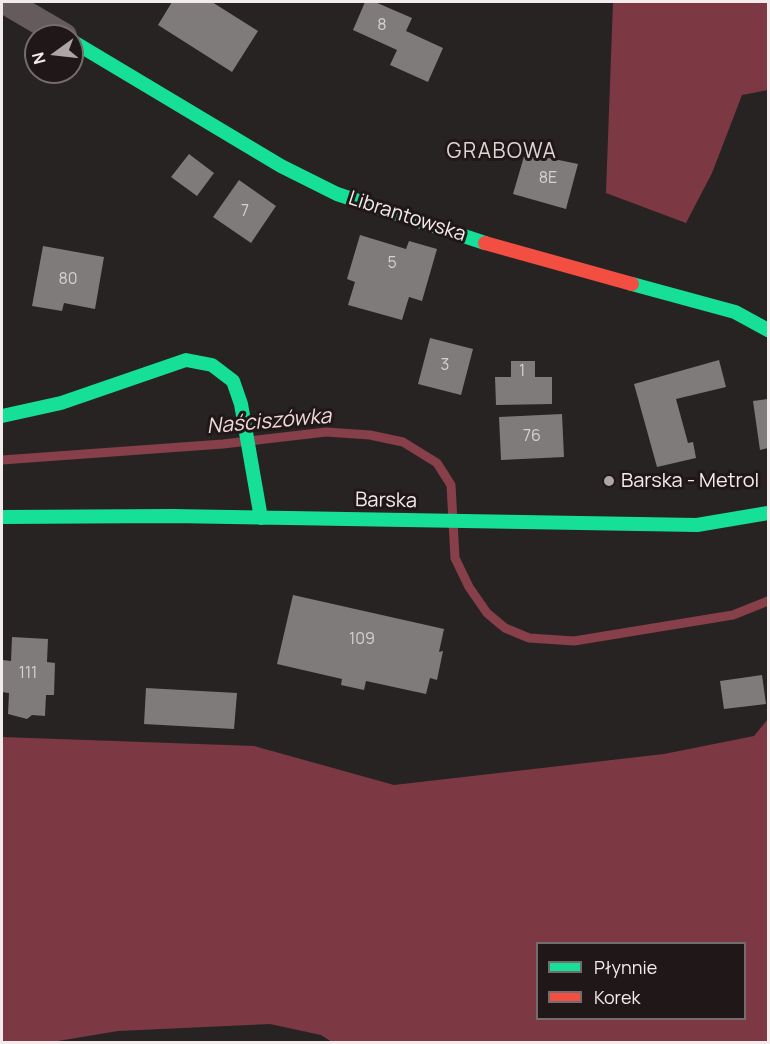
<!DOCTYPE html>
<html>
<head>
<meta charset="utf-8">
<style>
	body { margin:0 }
	#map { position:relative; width:770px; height:1044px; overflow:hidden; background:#282323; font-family:Manrope,sans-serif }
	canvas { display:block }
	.frame { position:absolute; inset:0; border:3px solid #f3eced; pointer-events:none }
	.legend { position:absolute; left:536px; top:942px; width:210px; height:78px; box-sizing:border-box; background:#201718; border:2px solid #746c6d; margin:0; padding:8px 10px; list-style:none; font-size:18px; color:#f3eced }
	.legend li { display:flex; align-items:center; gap:12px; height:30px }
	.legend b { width:30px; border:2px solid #746c6d }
	.north { position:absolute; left:24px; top:24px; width:60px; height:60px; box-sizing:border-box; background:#201718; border:2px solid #746c6d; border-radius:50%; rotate:255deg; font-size:16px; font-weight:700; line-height:24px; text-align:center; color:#f3eced }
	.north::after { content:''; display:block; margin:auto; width:21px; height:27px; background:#aca6a6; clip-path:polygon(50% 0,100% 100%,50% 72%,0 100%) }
</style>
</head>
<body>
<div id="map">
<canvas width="770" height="1044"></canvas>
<div class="frame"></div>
<ul class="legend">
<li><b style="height:8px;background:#16e098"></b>Płynnie</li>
<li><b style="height:8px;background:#f24e42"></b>Korek</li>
</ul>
<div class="north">N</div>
</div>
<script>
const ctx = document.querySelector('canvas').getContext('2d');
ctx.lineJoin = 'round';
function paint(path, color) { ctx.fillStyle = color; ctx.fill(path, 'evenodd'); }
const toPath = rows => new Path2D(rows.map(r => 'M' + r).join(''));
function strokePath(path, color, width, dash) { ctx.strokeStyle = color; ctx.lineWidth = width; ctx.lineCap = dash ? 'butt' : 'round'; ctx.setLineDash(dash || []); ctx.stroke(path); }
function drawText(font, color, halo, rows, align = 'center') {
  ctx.font = font + ' Manrope,sans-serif'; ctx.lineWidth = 6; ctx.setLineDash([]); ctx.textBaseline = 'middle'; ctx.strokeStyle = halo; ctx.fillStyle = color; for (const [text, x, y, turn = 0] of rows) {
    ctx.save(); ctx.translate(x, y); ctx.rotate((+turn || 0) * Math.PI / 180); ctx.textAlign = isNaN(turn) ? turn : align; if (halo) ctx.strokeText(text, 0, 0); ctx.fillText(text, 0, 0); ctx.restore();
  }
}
paint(toPath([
	[613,2,768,2,768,90,742,95,712,173,686,223,606,193],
	[768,719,768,1042,332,1042,321,1035,270,1024,118,1031,52,1042,2,1042,2,737,254,746,394,785,664,754,754,736],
	[538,944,744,944,744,1018,538,1018]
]), '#7d3943');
strokePath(toPath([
	[2,460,223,444,326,432,370,435,403,442,437,463,451,485,455,558,469,587,487,613,505,628,529,638,574,641,733,615,768,601]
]), '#873f49', 9);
paint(toPath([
	[172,2,212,2,258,31,232,72,158,25],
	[365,2,375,2,412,18,406,31,443,48,428,82,390,65,397,50,353,30],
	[525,153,578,164,566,209,513,194],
	[189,154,214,173,197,196,171,177],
	[239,180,276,206,251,243,213,217],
	[360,235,406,249,409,241,437,249,422,301,409,297,402,320,348,305,355,282,347,279],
	[43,246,104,257,95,309,64,303,62,311,32,306],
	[430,338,473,349,461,395,418,384],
	[719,360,726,387,676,399,688,443,693,442,696,458,657,467,634,384],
	[511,361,535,361,535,377,552,377,552,404,496,405,495,377,511,377],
	[768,399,768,448,760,450,753,401],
	[562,414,564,457,501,460,499,417],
	[293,595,444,629,439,652,443,651,437,680,430,678,426,694,366,681,364,690,341,685,342,679,277,664],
	[12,637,48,639,47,662,55,663,54,695,46,695,45,716,32,715,27,719,8,714,9,693,2,692,3,660,11,661],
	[762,675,766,704,724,709,720,681],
	[146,688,237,693,234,729,144,724]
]), '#7f7b7b');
strokePath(toPath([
	[6,2,64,36]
]), '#655b5c', 26);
strokePath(toPath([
	[72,41,281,166,337,194,485,243],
	[632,284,735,312,768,330],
	[2,416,61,403,186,360,212,365,233,381,241,404,261,518],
	[2,517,172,516,697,525,768,513]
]), '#16e098', 14);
strokePath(toPath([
	[485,243,632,284]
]), '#f24e42', 14);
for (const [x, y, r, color] of [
	[609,481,6,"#aca6a6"]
]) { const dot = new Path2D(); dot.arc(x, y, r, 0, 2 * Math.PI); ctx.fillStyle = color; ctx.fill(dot); strokePath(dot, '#201718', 2); }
drawText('16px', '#d6d0d0', null, [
	["8",382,26],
	["8E",548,179],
	["7",245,212],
	["5",392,264],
	["80",68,280],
	["3",445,366],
	["1",522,372],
	["76",532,437],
	["109",362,640],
	["111",28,674]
]);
drawText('20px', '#f3eced', '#201718', [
	["Librantowska",407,217,18],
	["Barska",386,501,1]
]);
drawText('20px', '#f3eced', '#201718', [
	["Barska - Metrol",621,481]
], 'left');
ctx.letterSpacing = '1.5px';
drawText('21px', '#e0d3d4', '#201718', [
	["GRABOWA",502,152]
]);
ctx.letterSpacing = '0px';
drawText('italic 21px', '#f1d8da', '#201718', [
	["Naściszówka",269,422,-5]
]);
</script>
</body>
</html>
